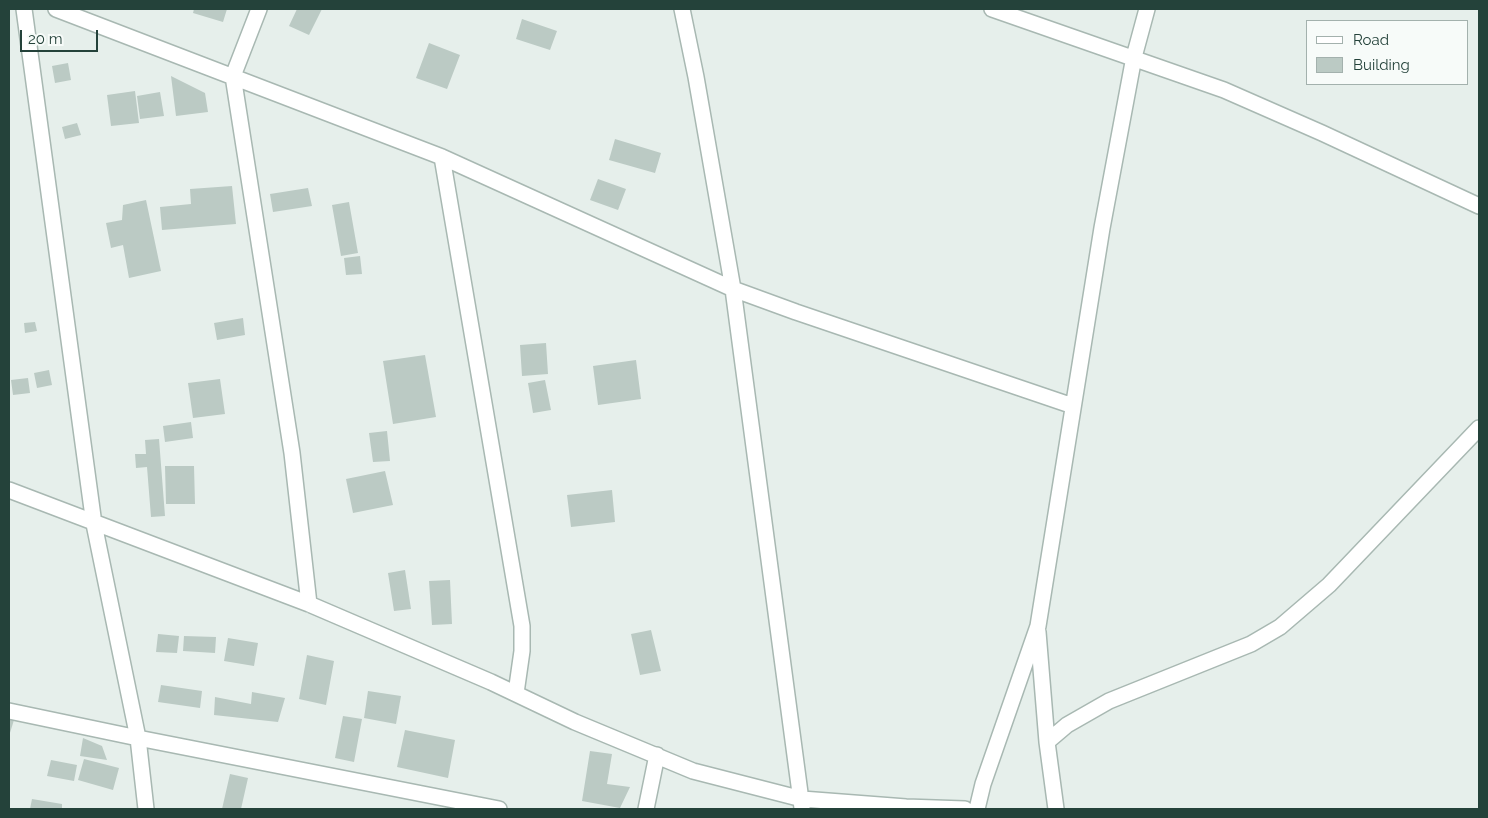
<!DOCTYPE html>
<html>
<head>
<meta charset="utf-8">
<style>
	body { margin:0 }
	#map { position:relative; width:1488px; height:818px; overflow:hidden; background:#e6efeb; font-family:Raleway,sans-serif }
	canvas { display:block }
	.frame { position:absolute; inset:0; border:10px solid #24423a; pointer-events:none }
	.legend { position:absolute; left:1306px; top:20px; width:162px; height:65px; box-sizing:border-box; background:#f7fbf9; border:1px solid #a3b1ad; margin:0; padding:6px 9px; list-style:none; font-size:15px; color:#24423a }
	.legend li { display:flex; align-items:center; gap:10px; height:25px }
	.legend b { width:25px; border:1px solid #a3b1ad }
	.scale { position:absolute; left:20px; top:30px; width:78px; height:22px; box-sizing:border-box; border:2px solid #24423a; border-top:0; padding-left:6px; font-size:15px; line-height:18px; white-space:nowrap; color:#24423a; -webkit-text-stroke:4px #f7fbf9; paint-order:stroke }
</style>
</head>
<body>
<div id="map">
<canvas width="1488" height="818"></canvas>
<div class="frame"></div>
<ul class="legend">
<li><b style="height:6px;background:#fff"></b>Road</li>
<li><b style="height:14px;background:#bbcac4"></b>Building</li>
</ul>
<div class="scale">20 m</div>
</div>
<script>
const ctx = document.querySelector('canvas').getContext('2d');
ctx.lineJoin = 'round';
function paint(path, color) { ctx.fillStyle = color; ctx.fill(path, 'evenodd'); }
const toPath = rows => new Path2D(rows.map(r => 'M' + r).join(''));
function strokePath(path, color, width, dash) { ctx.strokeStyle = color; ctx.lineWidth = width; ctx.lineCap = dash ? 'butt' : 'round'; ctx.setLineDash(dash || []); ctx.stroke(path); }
paint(toPath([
	[194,9,227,9,223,22,193,13],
	[297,9,322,9,309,35,289,26],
	[522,19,557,31,550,50,516,39],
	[429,43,460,55,447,89,416,78],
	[68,63,71,80,55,83,52,66],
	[171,76,205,93,208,112,176,116],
	[135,91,139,123,111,126,107,95],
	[160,92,164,116,140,119,137,96],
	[77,123,81,135,65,139,62,127],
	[615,139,661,153,655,173,609,160],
	[598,179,626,189,618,210,590,200],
	[232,186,236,224,162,230,160,207,191,204,190,189],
	[308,188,312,206,273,212,270,194],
	[146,200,161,271,129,278,123,245,111,248,106,223,122,220,123,205],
	[349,202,358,253,341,256,332,205],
	[360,256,362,274,346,275,344,258],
	[243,318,245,335,217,340,214,323],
	[35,322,37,331,25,333,24,323],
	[546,343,548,374,522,376,520,345],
	[425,355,436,417,393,424,383,361],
	[636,360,641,399,598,405,593,366],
	[49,370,52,385,37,388,34,373],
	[28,378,30,393,13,395,11,380],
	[220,379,225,414,193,418,188,383],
	[545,380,551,410,533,413,528,383],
	[191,422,193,438,165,442,163,426],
	[387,431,390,461,373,462,369,433],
	[159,439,165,516,151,517,147,467,136,468,135,454,146,454,145,440],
	[165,466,194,466,195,504,166,504],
	[385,471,393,505,353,513,346,479],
	[612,490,615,522,571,527,567,495],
	[405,570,411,609,394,611,388,573],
	[450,580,452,624,432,625,429,581],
	[651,630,661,671,640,675,631,634],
	[158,634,179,636,177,653,156,652],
	[184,636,216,637,215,653,183,651],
	[228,638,258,643,254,666,224,661],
	[307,655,334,661,326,705,299,699],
	[161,685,202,691,200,708,158,702],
	[368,691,401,696,396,724,364,718],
	[252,692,285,698,278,722,214,715,215,697,251,704],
	[343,716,362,719,354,762,335,758],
	[9,719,14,720,9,736],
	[405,730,455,740,448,778,397,767],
	[83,738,102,746,107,760,80,756],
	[590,751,612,754,607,784,630,787,620,808,582,801],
	[84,759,119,768,113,790,78,780],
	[51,760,77,765,74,781,47,776],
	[230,774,248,778,241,809,222,809],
	[32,799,62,804,62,809,30,809]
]), '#bbcac4');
const minor = toPath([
	[24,9,94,524,138,738,146,809],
	[56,9,442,157,733,289,796,312,1073,406],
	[259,9,233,76,292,453,309,604],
	[682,9,696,77,733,289,802,808],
	[992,9,1224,90,1322,133,1479,206],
	[442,157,522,626,522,651,516,693],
	[9,490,309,604,491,682,575,722,693,771,802,799,906,807,965,809],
	[1038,632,1047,742,1056,809],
	[9,711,138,738,499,809],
	[1047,742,1067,725,1109,701,1251,644,1280,627,1329,585,1479,428],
	[646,809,657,755],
	[977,809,983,784,1038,626,1102,228,1134,57,1147,9]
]);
strokePath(minor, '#a8b8b2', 18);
strokePath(minor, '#fff', 15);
</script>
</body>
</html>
